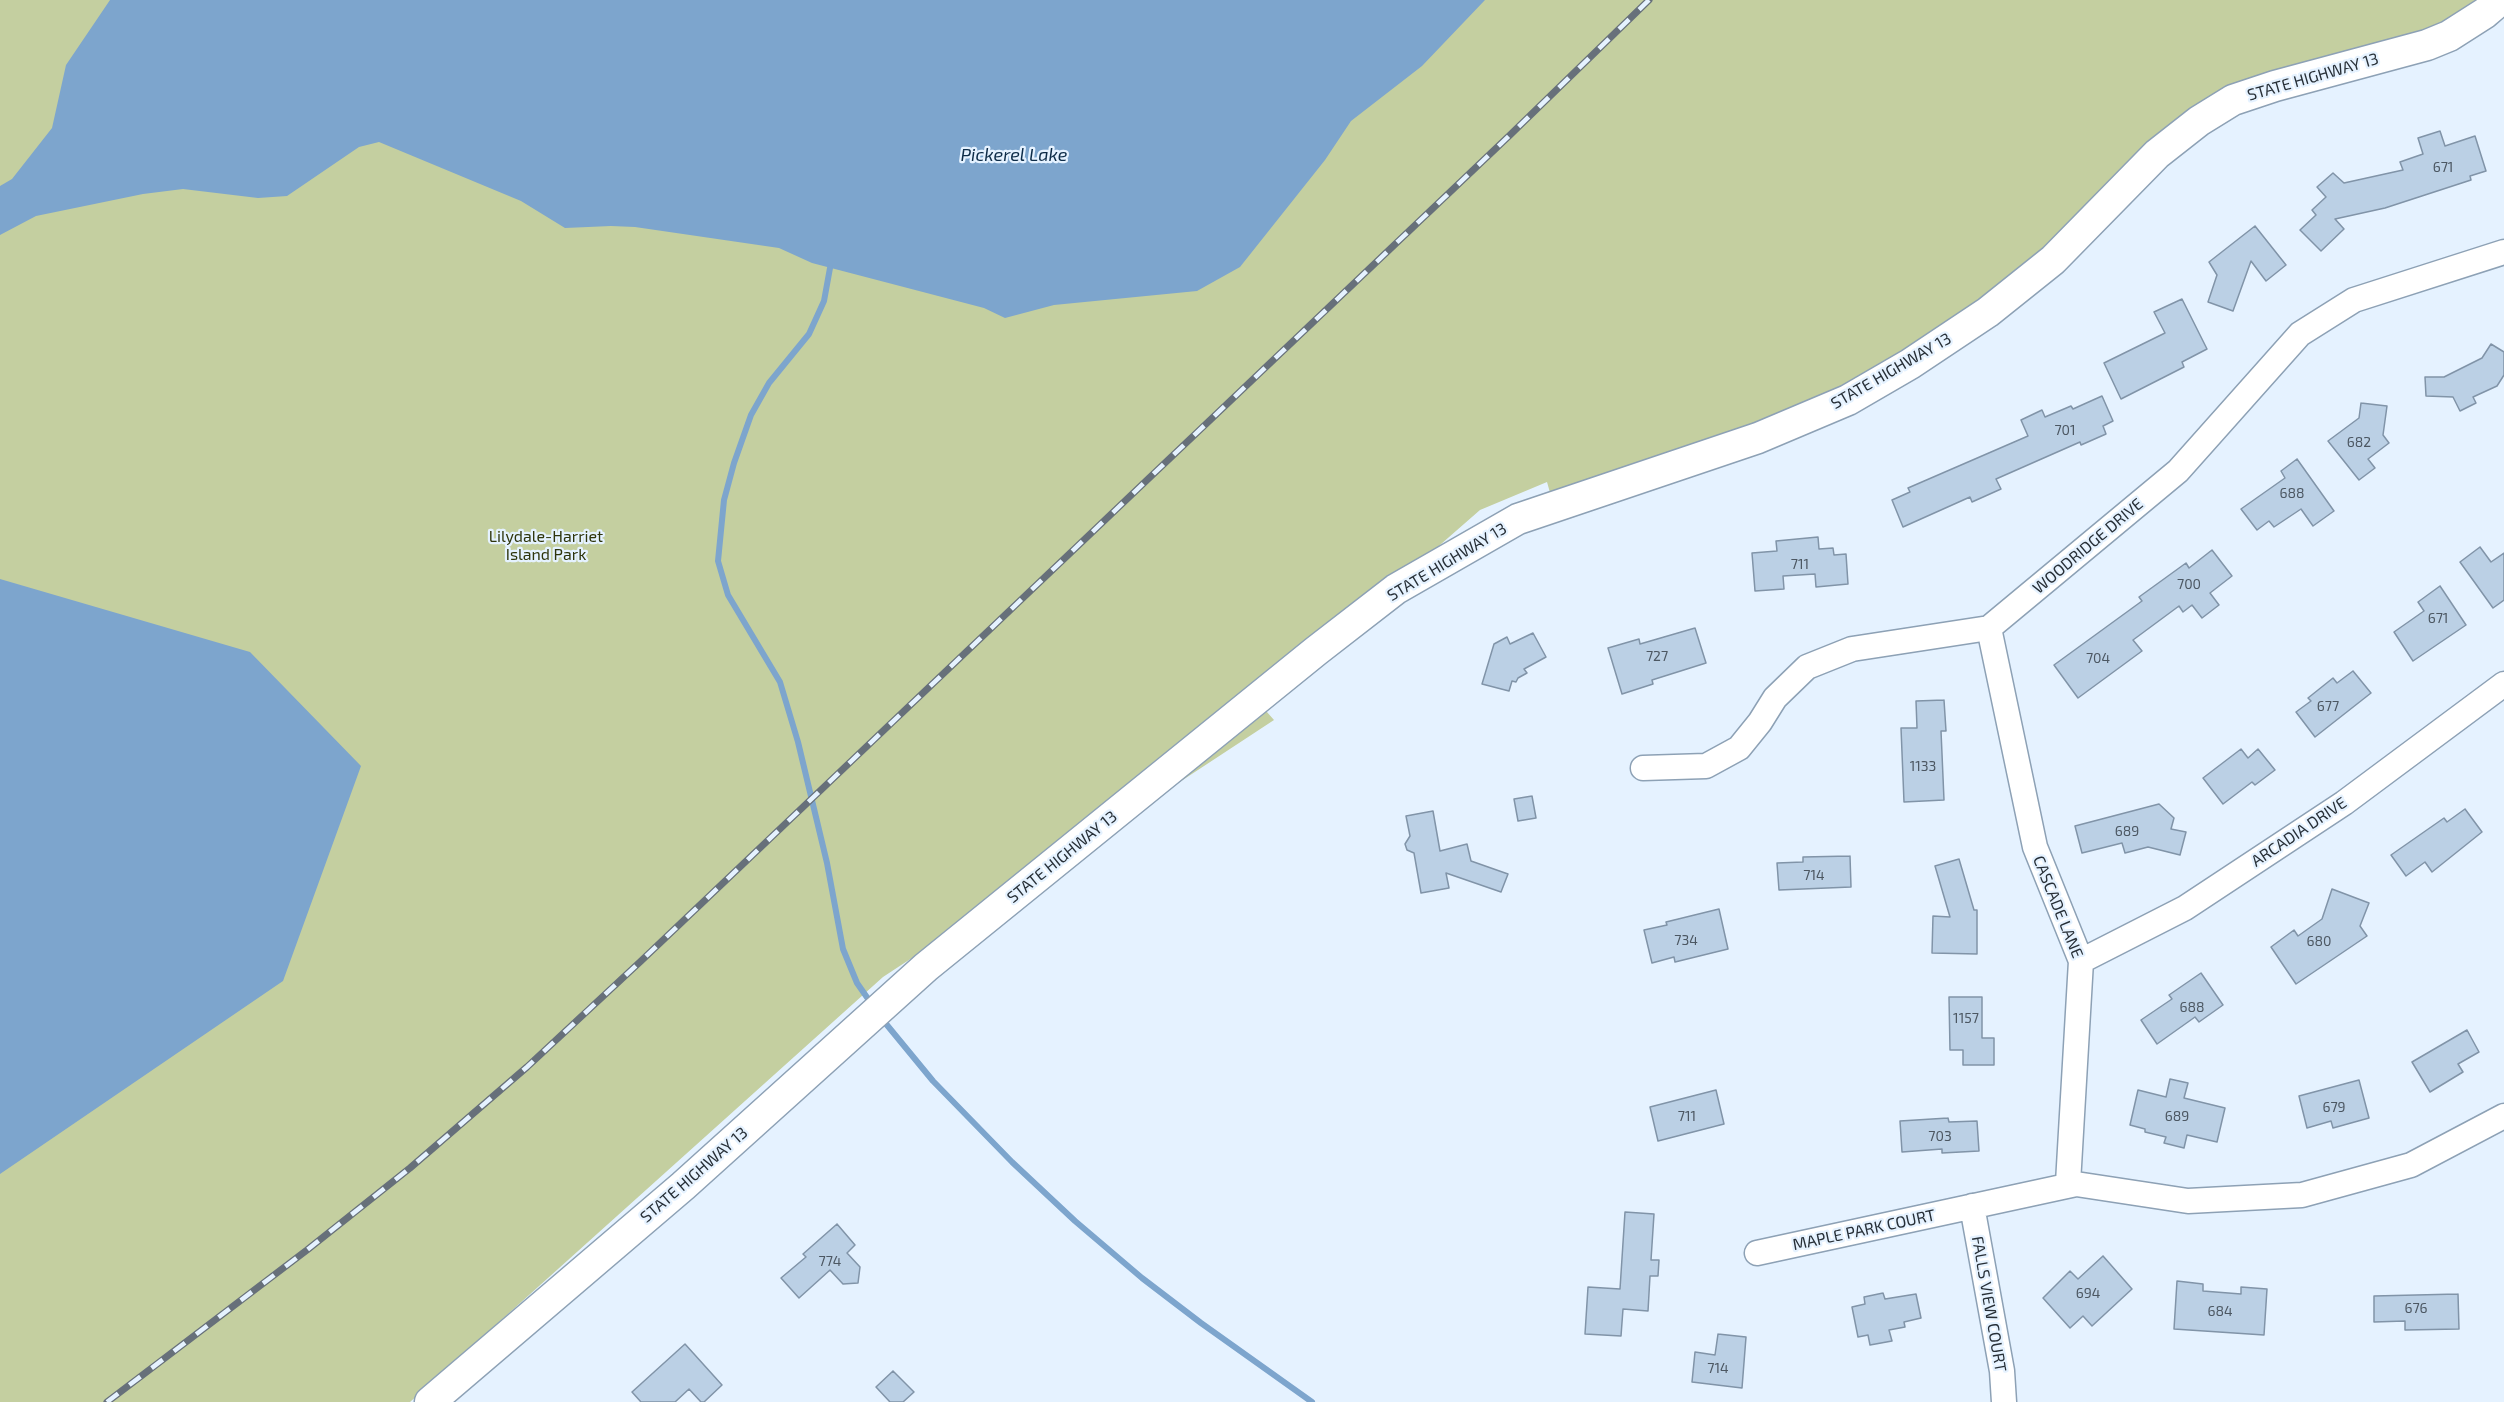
<!DOCTYPE html>
<html>
<head>
<meta charset="utf-8">
<style>
	body { margin:0 }
	canvas { display:block; background:#e5f2ff }
</style>
</head>
<body>
<canvas width="2504" height="1402"></canvas>
<script>
const ctx = document.querySelector('canvas').getContext('2d');
ctx.lineJoin = 'round';
function paint(path, color) { ctx.fillStyle = color; ctx.fill(path, 'evenodd'); }
const toPath = rows => new Path2D(rows.map(r => 'M' + r).join(''));
function strokePath(path, color, width, dash) { ctx.strokeStyle = color; ctx.lineWidth = width; ctx.lineCap = dash ? 'butt' : 'round'; ctx.setLineDash(dash || []); ctx.stroke(path); }
function drawText(font, color, halo, rows, align = 'center') {
  ctx.font = font + ' "Exo 2",sans-serif'; ctx.lineWidth = 4.5; ctx.setLineDash([]); ctx.textBaseline = 'middle'; ctx.strokeStyle = halo; ctx.fillStyle = color; for (const [text, x, y, turn = 0] of rows) {
    ctx.save(); ctx.translate(x, y); ctx.rotate((+turn || 0) * Math.PI / 180); ctx.textAlign = isNaN(turn) ? turn : align; if (halo) ctx.strokeText(text, 0, 0); ctx.fillText(text, 0, 0); ctx.restore();
  }
}
paint(toPath([
	[0,0,2504,0,2484,19,2206,105,1970,326,1775,433,1556,514,1547,482,1480,510,1259,703,1274,720,883,977,410,1402,0,1402]
]), '#c4cfa0');
paint(toPath([
	[110,0,1485,0,1422,66,1351,121,1325,160,1240,267,1197,291,1054,305,1005,318,984,308,812,263,779,248,635,227,611,226,565,228,521,201,379,142,359,147,287,196,258,198,183,189,143,194,36,216,0,235,0,186,12,179,52,128,66,65],
	[0,579,250,652,361,766,283,981,0,1174]
]), '#7da5cd');
strokePath(toPath([
	[830,268,824,301,809,334,769,383,751,415,734,463,724,500,718,561,728,595,780,682,798,742,827,863,843,949,857,983,873,1006],
	[882,1019,933,1081,1012,1162,1075,1221,1142,1278,1201,1323,1312,1402]
]), '#7da5cd', 6);
const building = toPath([
	[2440,131,2445,146,2475,136,2486,171,2470,176,2471,180,2385,208,2335,219,2344,229,2321,251,2300,230,2316,215,2312,210,2326,197,2317,187,2333,173,2344,183,2403,170,2400,162,2423,154,2418,138,2440,131],
	[2255,226,2286,265,2266,281,2251,261,2233,311,2208,302,2217,275,2209,262,2255,226],
	[2182,299,2207,349,2182,362,2184,367,2121,399,2104,363,2165,333,2154,312,2182,299],
	[2491,344,2504,352,2504,375,2497,386,2473,397,2476,403,2460,411,2453,397,2426,396,2425,377,2444,377,2482,358,2491,344],
	[2102,396,2113,421,2103,426,2106,434,2081,445,2080,442,1996,479,2001,489,1972,502,1970,497,1903,527,1892,500,1910,492,1908,488,2028,436,2021,420,2042,410,2045,417,2071,406,2073,409,2102,396],
	[2361,403,2387,406,2383,435,2389,443,2368,459,2375,468,2359,480,2328,441,2359,418,2361,403],
	[2297,459,2334,511,2313,526,2301,509,2274,527,2269,521,2257,530,2241,509,2285,478,2281,471,2297,459],
	[1818,537,1819,549,1833,548,1834,555,1846,554,1848,584,1816,587,1815,574,1783,576,1784,589,1755,591,1752,553,1777,551,1776,541,1818,537],
	[2480,547,2491,562,2504,553,2504,600,2493,608,2460,562,2480,547],
	[2212,550,2232,576,2210,593,2219,605,2202,618,2192,605,2183,612,2179,606,2133,640,2142,651,2078,698,2054,665,2142,601,2139,597,2186,563,2189,568,2212,550],
	[2440,586,2466,625,2413,661,2394,632,2424,611,2418,602,2440,586],
	[1695,628,1706,663,1652,680,1653,684,1622,694,1608,648,1639,639,1640,644,1695,628],
	[1533,633,1546,657,1524,669,1527,673,1518,678,1516,682,1512,681,1509,691,1482,684,1494,644,1507,637,1510,644,1533,633],
	[2353,671,2371,693,2315,737,2296,712,2311,701,2308,698,2333,678,2337,683,2353,671],
	[1944,700,1946,731,1941,731,1944,800,1904,802,1901,728,1917,728,1916,701,1944,700],
	[2241,749,2248,758,2258,749,2275,770,2255,785,2252,782,2223,804,2203,778,2241,749],
	[1532,796,1536,818,1518,821,1514,799,1532,796],
	[2159,804,2174,818,2171,829,2186,832,2180,855,2148,847,2125,853,2122,843,2082,853,2075,826,2159,804],
	[2465,809,2482,832,2432,872,2425,862,2406,876,2391,855,2444,818,2447,822,2465,809],
	[1433,811,1440,851,1467,844,1471,861,1508,874,1501,892,1446,873,1449,888,1421,893,1414,853,1407,850,1405,844,1410,836,1406,816,1433,811],
	[1850,856,1851,887,1779,890,1777,863,1803,862,1803,857,1850,856],
	[1959,859,1974,910,1977,910,1977,954,1932,953,1933,916,1950,917,1935,866,1959,859],
	[2332,889,2369,903,2360,926,2367,936,2296,984,2271,947,2294,930,2298,936,2322,919,2332,889],
	[1719,909,1728,949,1675,962,1674,957,1652,963,1644,930,1667,925,1666,922,1719,909],
	[2201,973,2223,1005,2199,1022,2195,1017,2157,1044,2141,1020,2172,999,2169,995,2201,973],
	[1949,997,1982,997,1982,1038,1994,1038,1994,1065,1963,1065,1963,1050,1950,1050,1949,997],
	[2467,1030,2479,1052,2458,1064,2463,1072,2430,1092,2412,1062,2467,1030],
	[2170,1079,2188,1083,2184,1098,2225,1108,2217,1142,2187,1135,2184,1148,2164,1143,2166,1137,2145,1132,2145,1129,2130,1125,2138,1090,2166,1097,2170,1079],
	[2359,1080,2369,1118,2333,1128,2331,1121,2307,1128,2299,1096,2359,1080],
	[1716,1090,1724,1124,1658,1141,1650,1107,1716,1090],
	[1948,1118,1949,1122,1977,1121,1979,1151,1942,1153,1942,1149,1902,1152,1900,1121,1948,1118],
	[1625,1212,1654,1214,1651,1260,1659,1260,1658,1276,1650,1276,1648,1311,1623,1309,1621,1336,1585,1334,1588,1287,1620,1289,1625,1212],
	[837,1224,855,1245,847,1253,860,1267,858,1283,843,1284,830,1270,799,1298,781,1278,806,1257,803,1254,837,1224],
	[2103,1256,2132,1289,2092,1326,2083,1316,2070,1328,2043,1298,2070,1271,2078,1279,2103,1256],
	[2177,1281,2203,1284,2203,1291,2241,1294,2241,1287,2267,1289,2264,1335,2174,1329,2177,1281],
	[1883,1293,1885,1299,1916,1294,1921,1318,1904,1322,1905,1327,1889,1330,1892,1341,1870,1345,1868,1335,1858,1337,1852,1307,1865,1304,1864,1297,1883,1293],
	[2458,1294,2459,1329,2405,1330,2405,1321,2374,1322,2374,1296,2458,1294],
	[1718,1334,1746,1337,1742,1388,1692,1382,1695,1352,1715,1355,1718,1334],
	[685,1344,722,1385,704,1402,701,1402,689,1389,675,1402,641,1402,632,1392,685,1344],
	[893,1371,914,1392,903,1402,890,1402,876,1387,893,1371]
]);
paint(building, '#bbd0e5');
strokePath(building, '#8194a8', 1.5);
const minor = toPath([
	[1989,628,2035,847,2081,961,2068,1183,2076,1184],
	[1643,768,1706,766,1739,748,1760,722,1775,698,1807,667,1852,649,1989,628,2178,471,2300,334,2354,300,2504,252],
	[2081,961,2185,908,2344,803,2504,684],
	[1972,1206,2002,1371,2004,1402],
	[1757,1253,2076,1184,2188,1201,2302,1195,2411,1165,2504,1116]
]);
const tertiary = toPath([
	[430,1402,683,1186,926,967,1316,651,1396,589,1518,519,1758,438,1848,400,1910,364,1988,312,2053,260,2157,154,2199,121,2233,100,2275,86,2427,45,2449,36,2485,13,2500,0]
]);
strokePath(minor, '#8da1b5', 27);
strokePath(tertiary, '#8da1b5', 33);
strokePath(minor, '#fff', 24);
strokePath(tertiary, '#fff', 30);
const rail = toPath([
	[107,1402,307,1250,410,1168,527,1067,641,961,1510,135,1649,0]
]);
strokePath(rail, '#67707a', 7);
strokePath(rail, '#e5f2ff', 4.5, [14]);
drawText('14px', '#4c5762', null, [
	["671",2443,167],
	["701",2065,430],
	["682",2359,442],
	["688",2292,493],
	["711",1800,564],
	["700",2189,584],
	["671",2438,618],
	["727",1657,656],
	["704",2098,658],
	["677",2328,706],
	["1133",1923,766],
	["689",2127,831],
	["714",1814,875],
	["734",1686,940],
	["680",2319,941],
	["688",2192,1007],
	["1157",1966,1018],
	["679",2334,1107],
	["711",1687,1116],
	["689",2177,1116],
	["703",1940,1136],
	["774",830,1261],
	["694",2088,1293],
	["676",2416,1308],
	["684",2220,1311],
	["714",1718,1368]
]);
drawText('16px', '#272f37', '#e5f2ff', [
	["STATE HIGHWAY 13",2313,77,-16],
	["STATE HIGHWAY 13",1891,371,-30],
	["WOODRIDGE DRIVE",2088,546,-40],
	["STATE HIGHWAY 13",1447,562,-31],
	["ARCADIA DRIVE",2299,832,-34],
	["STATE HIGHWAY 13",1062,857,-39],
	["CASCADE LANE",2058,907,68],
	["STATE HIGHWAY 13",694,1175,-41],
	["MAPLE PARK COURT",1864,1230,-12],
	["FALLS VIEW COURT",1989,1304,80]
]);
drawText('16px', '#2e350b', '#e5f2ff', [
	["Lilydale-Harriet",546,537],
	["Island Park",546,555]
]);
drawText('italic 18px', '#0d2c48', '#e5f2ff', [
	["Pickerel Lake",1014,155]
]);
</script>
</body>
</html>
